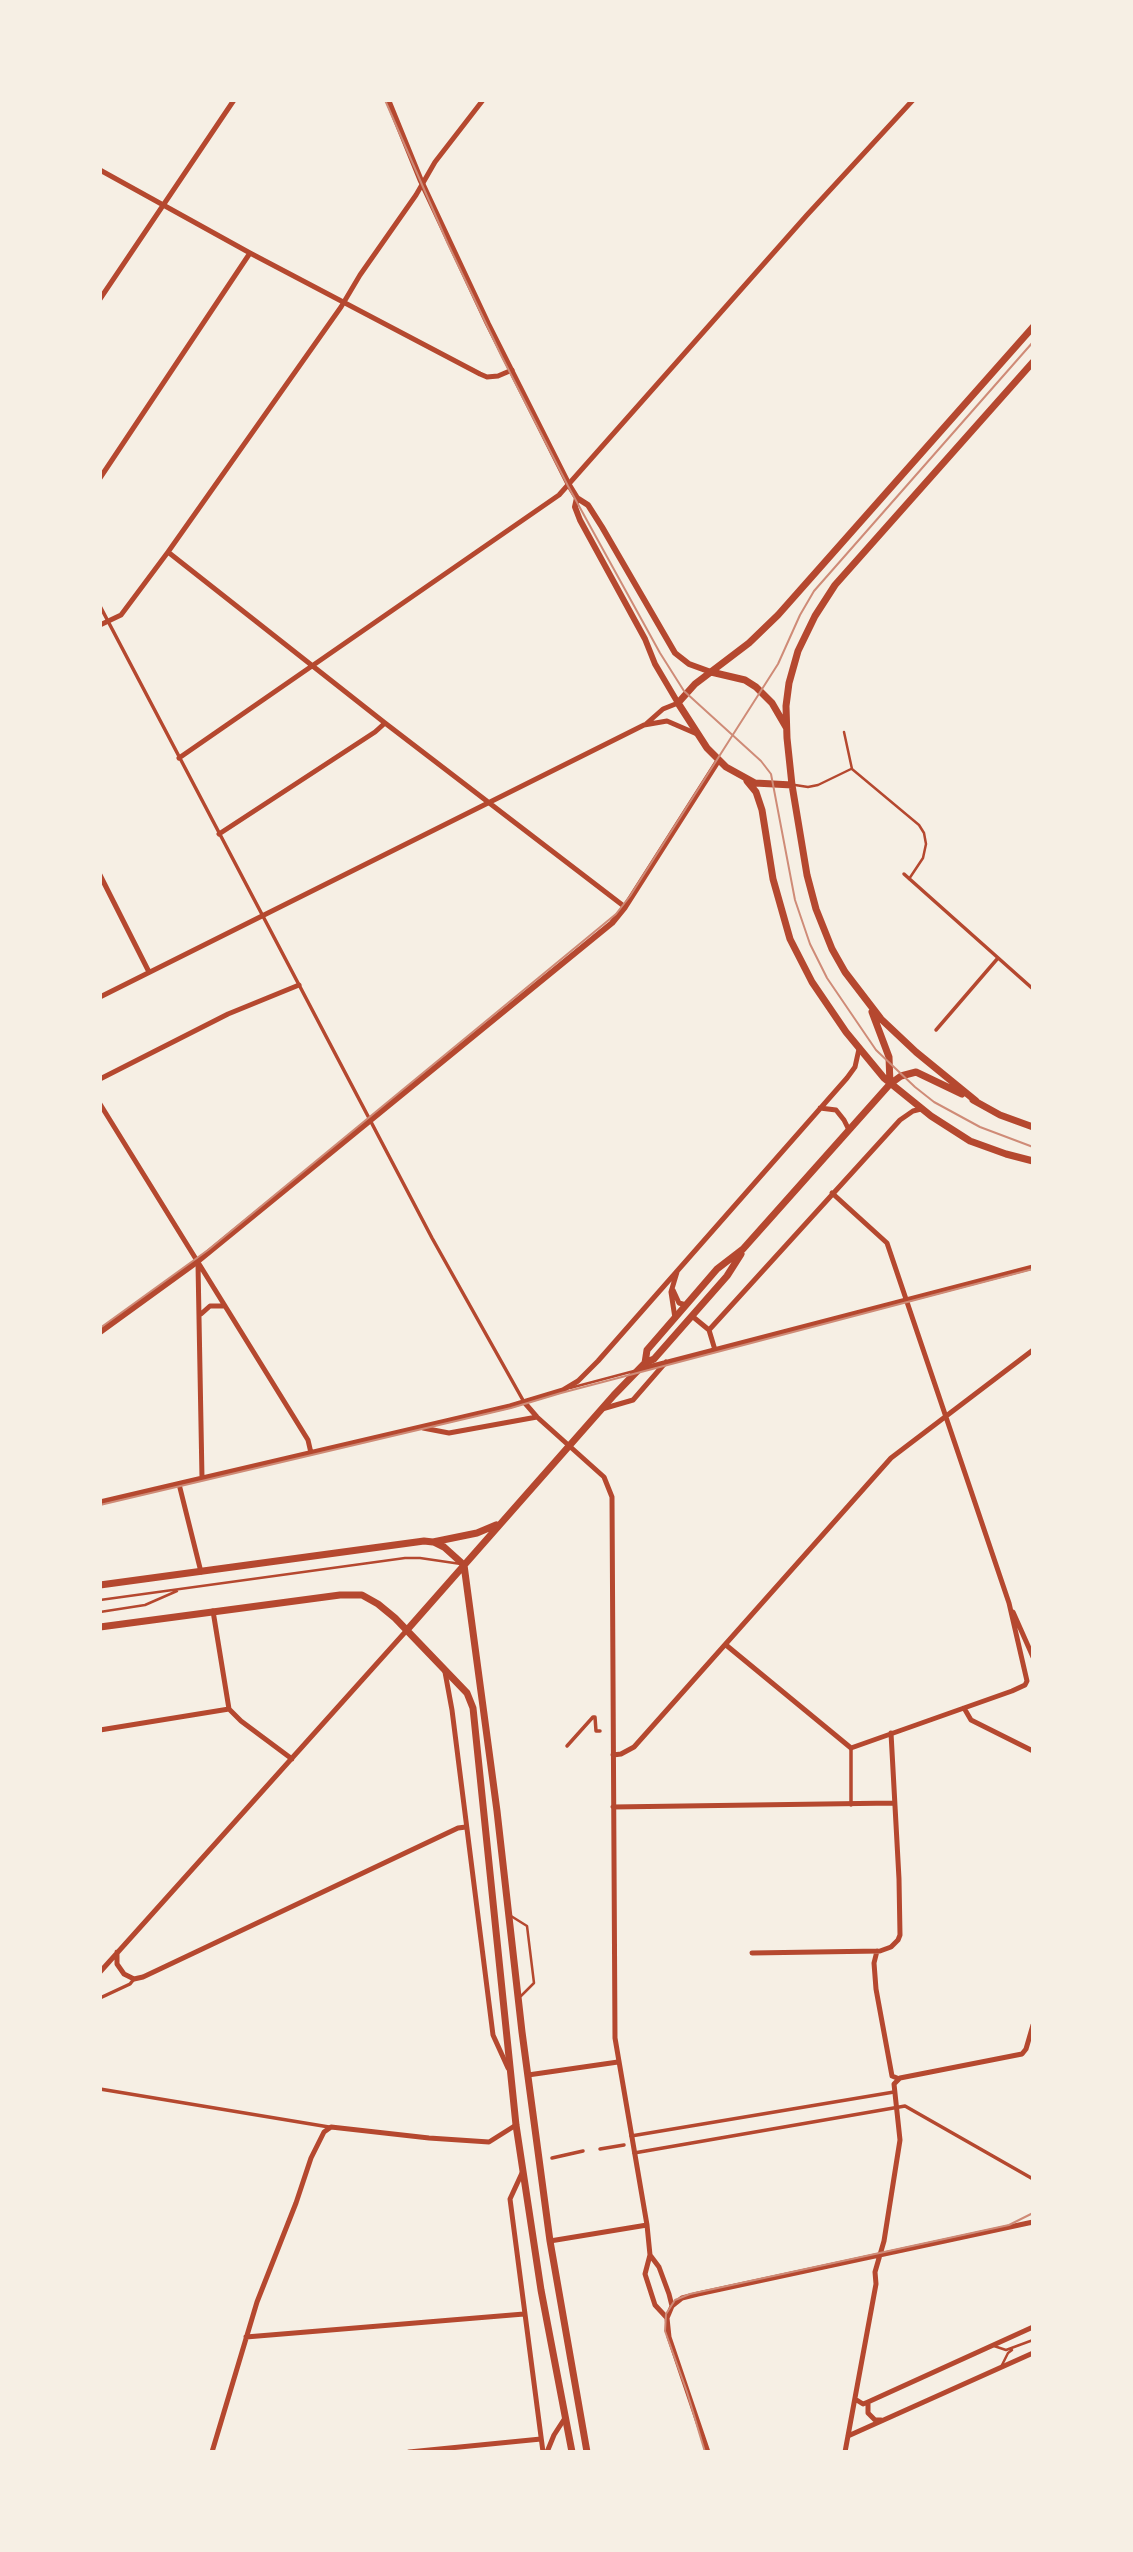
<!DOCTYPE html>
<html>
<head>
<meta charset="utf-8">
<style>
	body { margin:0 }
	#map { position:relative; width:1133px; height:2552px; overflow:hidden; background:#f6efe4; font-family:Helvetica,sans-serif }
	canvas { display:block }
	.frame { position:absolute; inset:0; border:102px solid #f6efe4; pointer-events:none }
</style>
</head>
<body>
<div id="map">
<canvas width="1133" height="2552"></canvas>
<div class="frame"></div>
</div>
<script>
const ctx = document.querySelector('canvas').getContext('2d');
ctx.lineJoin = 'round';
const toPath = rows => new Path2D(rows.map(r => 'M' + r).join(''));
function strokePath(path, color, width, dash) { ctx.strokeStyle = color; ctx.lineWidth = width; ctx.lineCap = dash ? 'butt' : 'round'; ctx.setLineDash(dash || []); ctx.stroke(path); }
strokePath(toPath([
	[844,732,852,769,919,825,924,833,926,844,923,858,909,879],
	[795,785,808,787,818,785,851,769],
	[570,1388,634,1371],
	[100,1600,405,1558,420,1558,461,1564],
	[100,1612,145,1605,177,1591],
	[511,1916,527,1926,534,1983,521,1996],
	[994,2346,1006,2350,1033,2340],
	[1001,2367,1008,2353,1012,2350]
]), '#b5482f', 2.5);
strokePath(toPath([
	[100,606,432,1238,524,1402],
	[904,874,1033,989],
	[936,1030,998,958],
	[567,1746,593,1717,595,1717,596,1731,600,1731],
	[851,1748,851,1805],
	[100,1998,130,1984,134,1979],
	[100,2089,329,2127],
	[631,2136,894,2092],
	[600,2149,624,2145],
	[634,2153,905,2106,1033,2179],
	[552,2158,583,2151]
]), '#b5482f', 3.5);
strokePath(toPath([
	[100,170,250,253,480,374,487,377,498,376,512,370],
	[100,299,234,100],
	[100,478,250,253],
	[168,552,385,723,625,907],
	[100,625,121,615,168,552,341,307,360,275,416,195,435,162,483,100],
	[646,724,663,709,678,703],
	[179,758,559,495,807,215,913,100],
	[219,834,375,732,385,723],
	[100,875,149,972],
	[100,997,644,725,667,721,697,734],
	[100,1079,228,1014,299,985],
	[100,1104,308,1440,311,1453],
	[820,1108,836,1110,844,1120,849,1130],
	[198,1264,202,1478],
	[673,1290,679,1303,686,1305],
	[201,1314,210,1306,225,1306],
	[692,1316,709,1330,715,1350],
	[675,1318,671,1292,677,1272],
	[709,1330,900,1120,913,1111,921,1109],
	[641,1369,1033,1267],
	[524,1402,537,1417,604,1477,612,1497,615,2038,647,2225,650,2255,645,2274,655,2305,667,2318],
	[602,1409,633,1400,666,1362],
	[423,1428,449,1433,537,1417],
	[179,1484,201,1572],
	[100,1502,510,1406,563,1390,578,1381,598,1361,847,1078,855,1067,859,1049],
	[213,1611,229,1709,241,1721,292,1759],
	[1013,1612,1033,1657],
	[726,1645,851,1748,1012,1691,1025,1685,1027,1681,1009,1603,887,1243,832,1193],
	[445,1672,452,1710,493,2035,508,2068],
	[964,1708,971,1720,1033,1751],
	[100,1730,229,1709],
	[613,1755,621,1754,634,1747,891,1458,1033,1350],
	[613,1807,894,1803],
	[877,1951,874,1963,876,1989,892,2076,897,2078],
	[117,1952,117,1964,124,1974,134,1979,143,1977,458,1828,466,1827],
	[752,1953,880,1951,891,1947,898,1940,900,1935,899,1879,891,1733],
	[100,1972,407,1630],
	[528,2075,618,2062],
	[522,2173,510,2199,543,2452],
	[550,2241,647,2225],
	[650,2255,659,2267,669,2294,672,2306,667,2318,669,2337,708,2452],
	[672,2306,682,2298,698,2294,1033,2222],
	[246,2337,524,2314],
	[855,2399,863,2404,868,2402,1033,2327],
	[868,2402,868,2413,875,2420,881,2420],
	[848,2436,1033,2353],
	[212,2452,257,2302,296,2203,311,2158,324,2132,331,2127,429,2138,489,2142,516,2125],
	[409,2452,541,2439],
	[547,2452,554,2435,565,2418],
	[845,2452,876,2284,875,2272,884,2241,900,2140,894,2084,900,2078,1022,2054,1026,2049,1033,2025]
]), '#b5482f', 5);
strokePath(toPath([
	[388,100,421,181,488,324,569,485,577,498,588,505,602,527,675,653,689,664,711,672],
	[577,498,575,507,580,520,645,639,655,664,678,703],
	[100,1332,198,1261,612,923,625,907,718,761]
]), '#b5482f', 6);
strokePath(toPath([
	[711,672,745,680,756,687,772,703,786,727],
	[747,781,756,792,762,810,773,879,790,939,812,982,846,1032,884,1078,931,1116,970,1141,1006,1154,1033,1161],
	[792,785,755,783,726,767,707,748,678,703,695,684,749,643,778,615,1033,327],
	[872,1012,889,1057,890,1084],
	[973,1100,1000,1115,1033,1127],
	[976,1101,916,1052,881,1019,845,972,832,949,816,909,807,875,792,785,787,738,786,706,789,683,798,651,815,616,835,585,1033,362],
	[645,1363,647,1350,686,1305,717,1269,743,1249,890,1084,901,1076,916,1072,962,1094],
	[434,1542,444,1547,464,1565],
	[464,1565,497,1811,522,2032,550,2241,587,2452],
	[100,1585,424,1541,433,1542,477,1533,496,1525],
	[100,1627,340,1595,362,1595,378,1604,395,1618,467,1693,473,1708,516,2125,541,2290,572,2452],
	[407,1630,614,1395,645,1363,654,1359,727,1276,741,1254]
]), '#b5482f', 7);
strokePath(toPath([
	[385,100,448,244,502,357,568,486,660,653,684,691,761,761,771,774,795,900,810,944,827,978,876,1050,915,1087,934,1102,980,1127,1033,1147],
	[100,1328,208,1250,616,914,630,896,778,664,800,615,814,591,1033,342],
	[100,1505,511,1408,561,1393,1033,1269],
	[705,2452,687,2392,665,2331,666,2314,675,2300,690,2294,1009,2225,1033,2213]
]), '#cf8b77', 2);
</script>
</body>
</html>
